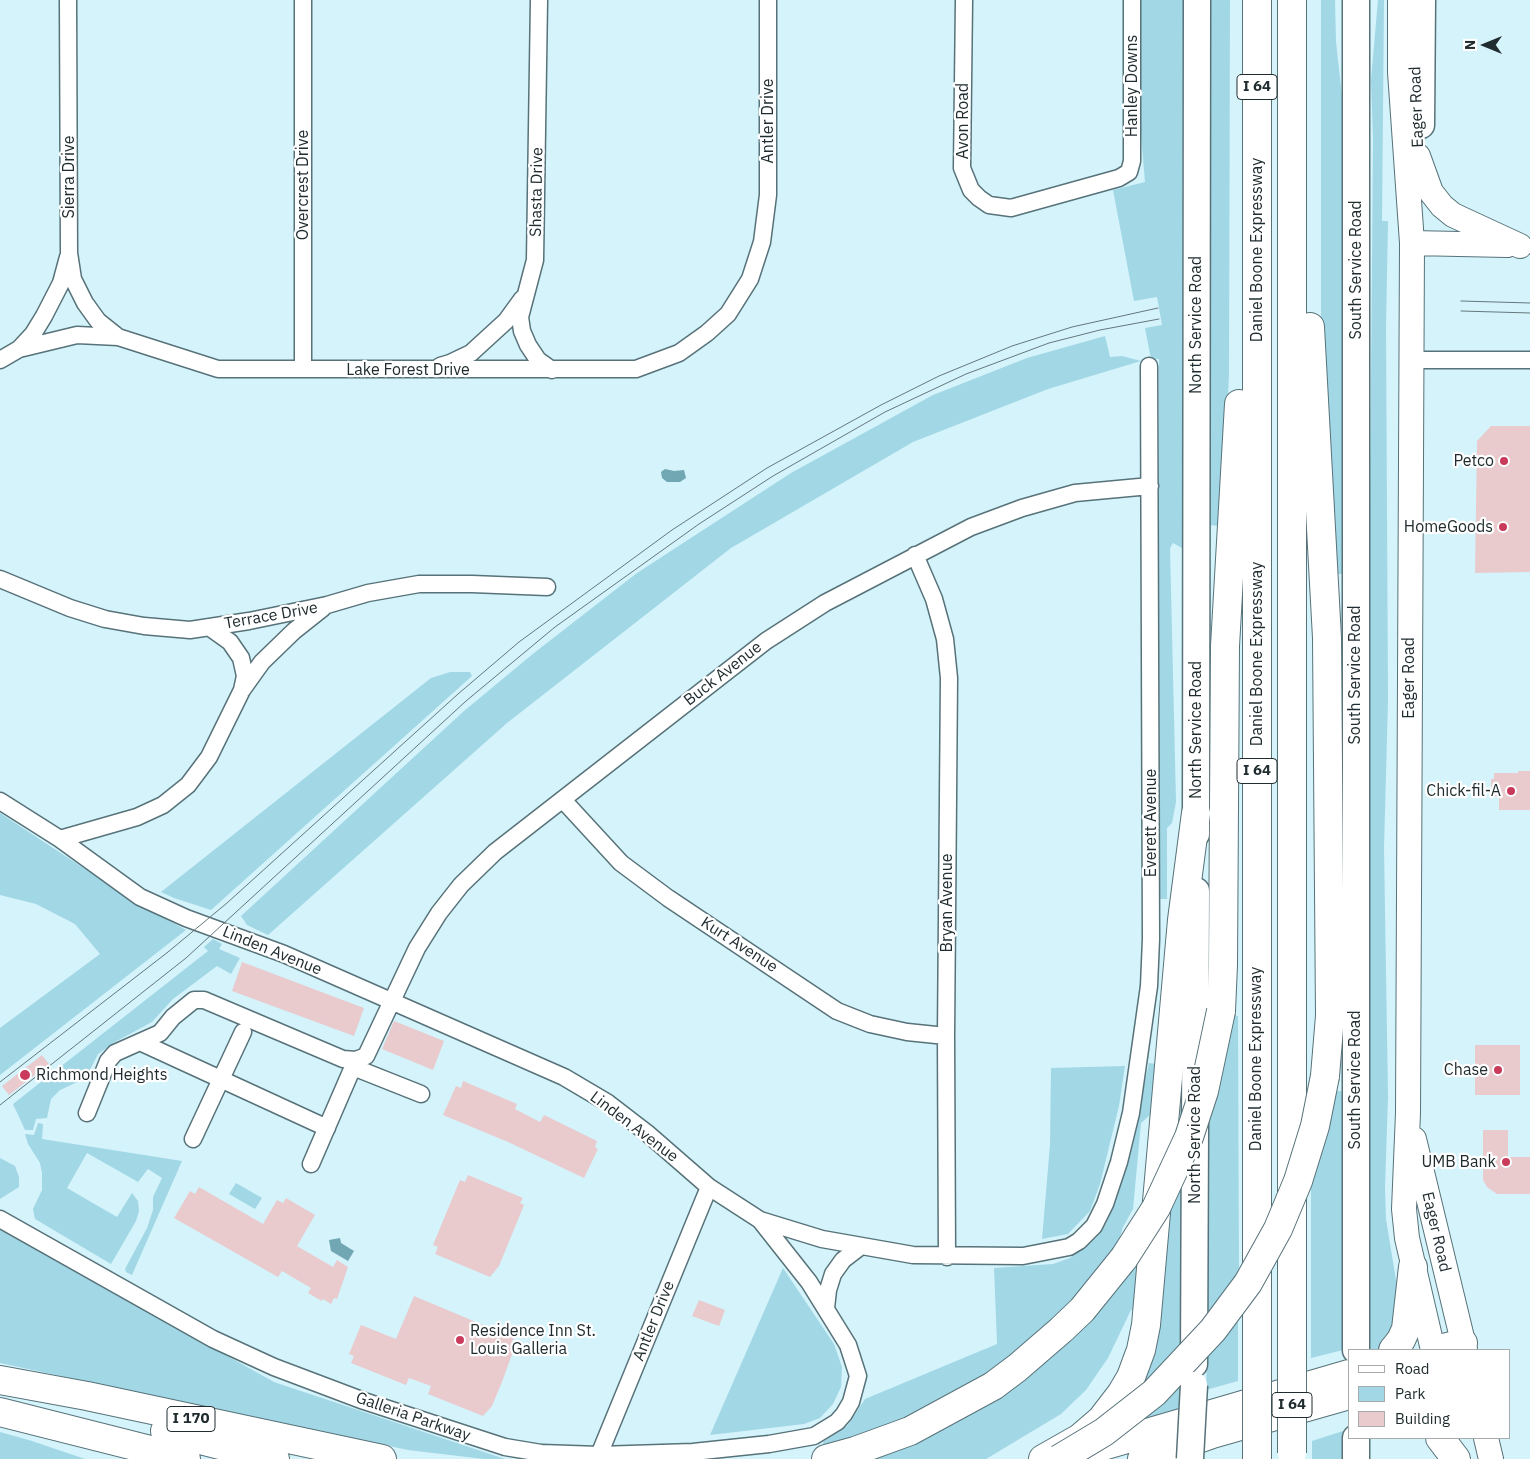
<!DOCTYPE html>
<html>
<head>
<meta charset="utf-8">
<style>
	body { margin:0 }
	#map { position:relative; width:1530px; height:1459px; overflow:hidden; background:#d4f3fb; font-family:"IBM Plex Sans",sans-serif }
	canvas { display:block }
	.legend { position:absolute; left:1348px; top:1349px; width:162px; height:90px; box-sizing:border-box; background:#fff; border:1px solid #a6abac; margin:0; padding:6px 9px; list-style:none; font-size:15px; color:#202c2f }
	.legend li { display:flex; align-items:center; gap:10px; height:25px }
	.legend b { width:25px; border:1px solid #a6abac }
	.north { position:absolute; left:1460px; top:20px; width:50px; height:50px; -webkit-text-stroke:4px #fff; paint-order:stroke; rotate:270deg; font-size:14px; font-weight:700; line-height:20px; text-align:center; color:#202c2f }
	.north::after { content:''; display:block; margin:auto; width:18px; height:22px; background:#202c2f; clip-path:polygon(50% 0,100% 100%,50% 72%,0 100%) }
</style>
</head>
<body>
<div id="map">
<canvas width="1530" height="1459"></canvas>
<ul class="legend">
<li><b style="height:6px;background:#fff"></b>Road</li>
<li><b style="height:14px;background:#a2d7e5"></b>Park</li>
<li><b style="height:14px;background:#e9cbce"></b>Building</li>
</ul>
<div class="north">N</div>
</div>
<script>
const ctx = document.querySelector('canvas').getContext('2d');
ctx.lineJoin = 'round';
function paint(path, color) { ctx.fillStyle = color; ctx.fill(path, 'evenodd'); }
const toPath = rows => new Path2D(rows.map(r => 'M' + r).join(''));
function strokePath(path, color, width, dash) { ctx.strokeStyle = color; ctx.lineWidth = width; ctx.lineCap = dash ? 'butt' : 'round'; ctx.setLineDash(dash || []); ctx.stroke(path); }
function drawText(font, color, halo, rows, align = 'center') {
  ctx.font = font + ' "IBM Plex Sans",sans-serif'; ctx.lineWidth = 4.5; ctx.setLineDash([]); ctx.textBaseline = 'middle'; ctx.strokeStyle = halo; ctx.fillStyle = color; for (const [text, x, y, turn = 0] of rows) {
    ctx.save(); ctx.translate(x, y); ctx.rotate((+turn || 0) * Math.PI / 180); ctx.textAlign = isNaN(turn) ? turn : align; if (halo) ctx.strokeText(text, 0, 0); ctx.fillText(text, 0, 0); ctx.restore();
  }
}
paint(toPath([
	[1141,0,1183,0,1182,548,1173,543,1170,548,1176,802,1172,823,1167,828,1167,899,1159,899,1159,359,1151,359,1145,328,1162,325,1157,297,1134,301,1113,190,1145,182,1141,134],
	[1208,0,1230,0,1229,374,1222,526,1207,525],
	[1321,0,1335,0,1336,42,1344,114,1343,574,1337,574,1321,354],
	[1378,0,1384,0,1382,221,1388,221,1386,326,1388,700,1384,848,1388,1096,1385,1188,1386,1219,1401,1311,1382,1350,1369,1350,1369,635,1373,139,1371,80],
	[1105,336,1110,357,1122,356,1141,361,1048,389,913,442,731,548,507,723,268,935,247,925,241,916,464,711,534,653,637,573,791,473,933,395,1027,358],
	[450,672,470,672,472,676,211,910,174,898,161,892,431,678],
	[0,813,132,900,186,930,0,1075,0,1028,100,954,75,924,36,904,0,895],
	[213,939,222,944,219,949,240,958,231,974,217,966,173,999,152,1022,115,1042,98,1054,86,1078,60,1090,51,1099,47,1118,36,1119,33,1130,25,1130,13,1104,208,951,204,947],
	[1228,1016,1238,1016,1239,1278,1206,1322,1206,1116],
	[1149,1063,1156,1064,1152,1113,1141,1123,1133,1209,1123,1227,1115,1253,1071,1304,987,1376,903,1422,824,1449,823,1442,848,1425,865,1399,997,1344,994,1268,1053,1264,1070,1258,1096,1238,1106,1224,1115,1202,1127,1163],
	[1125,1066,1119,1106,1100,1184,1090,1211,1068,1234,1042,1239,1050,1145,1051,1068],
	[1331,1089,1344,1092,1343,1350,1311,1358,1311,1173],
	[38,1123,43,1124,42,1139,182,1161,132,1275,126,1272,125,1269,147,1228,153,1210,153,1197,162,1178,148,1169,138,1182,87,1153,67,1188,117,1217,132,1193,138,1201,139,1211,136,1221,111,1264,35,1219,33,1209,42,1190,42,1173,40,1163,28,1144,25,1134,34,1135],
	[0,1158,15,1166,19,1177,19,1187,0,1199],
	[1182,1177,1182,1351,1158,1376,1135,1389,1165,1211],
	[236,1183,262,1198,255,1209,229,1194],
	[0,1229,274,1382,505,1459,484,1459,408,1450,0,1363],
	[1142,1248,1136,1310,1131,1310,1108,1358,1086,1390,1061,1414,986,1459,866,1459,898,1447],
	[783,1268,834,1344,842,1367,841,1387,833,1404,820,1418,804,1424,710,1435],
	[1238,1313,1238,1381,1206,1390,1207,1353],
	[1180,1381,1180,1411,1120,1433],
	[1343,1431,1344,1459,1312,1459,1312,1441],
	[0,1432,32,1441,85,1459,0,1459]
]), '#a2d7e5');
paint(toPath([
	[665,469,674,471,684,470,686,478,680,482,667,482,662,478,661,472],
	[340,1238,341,1243,354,1251,348,1261,331,1251,329,1240]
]), '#71a6b3');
paint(toPath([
	[1491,426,1530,426,1530,572,1475,573,1477,441],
	[1518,771,1530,771,1530,810,1499,810,1499,797,1494,796,1494,792,1491,791,1491,779,1494,779,1494,773,1518,773],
	[242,962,364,1008,354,1036,232,991],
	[394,1021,444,1041,433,1070,382,1049],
	[1475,1045,1520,1045,1520,1095,1475,1095],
	[42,1055,49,1064,9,1095,2,1086],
	[463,1081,517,1104,515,1109,540,1122,544,1115,597,1141,595,1147,598,1149,584,1178,508,1142,443,1115,456,1086,461,1088],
	[1483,1130,1508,1130,1508,1157,1530,1157,1530,1194,1497,1194,1487,1187,1483,1180],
	[468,1175,523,1198,520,1203,524,1205,499,1266,490,1277,435,1254,438,1247,433,1245,445,1216,460,1180,465,1182],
	[199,1187,263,1224,277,1200,283,1203,286,1198,315,1215,297,1246,333,1267,337,1260,348,1267,337,1299,334,1298,331,1304,323,1299,322,1301,308,1293,311,1288,282,1271,278,1277,174,1218,190,1191,195,1194],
	[414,1296,514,1338,511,1344,515,1346,502,1382,492,1406,483,1416,428,1394,431,1386,409,1378,406,1385,351,1363,354,1356,349,1354,361,1325,396,1339],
	[699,1300,725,1310,719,1326,692,1316]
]), '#e9cbce');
const street = toPath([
	[68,0,69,253,73,279,85,303,98,321,118,337],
	[539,0,535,260,520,317,522,331,528,345,538,360,552,370],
	[964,0,962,168,971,190,979,198,989,205,1011,208,1119,178,1129,172,1132,161,1132,0],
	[19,349,33,334,44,316,61,283,68,257],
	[0,360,19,349,77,335,118,337,218,369,636,369,679,353,707,333,728,314,750,279,762,242,768,195,768,0],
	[1411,360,1530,360],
	[440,366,450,363,471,353,506,321,522,299],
	[303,369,303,0],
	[915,555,934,599,945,639,949,678,946,1036,947,1257],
	[0,579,70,608,105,619,144,626,190,630,249,621,327,605,368,593,419,584,472,584,547,587],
	[209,627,230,642,241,658,245,676,242,690],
	[563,800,621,863,668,898,837,1011,870,1024,907,1032,946,1036],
	[0,801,60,839,140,897,186,918,284,954,564,1077,608,1103,647,1133,709,1187,760,1220,822,1239,913,1255,1023,1256,1069,1247,1079,1241,1094,1226,1105,1204,1119,1162,1131,1113,1149,986,1151,939,1149,366],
	[60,839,137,817,163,805,188,785,209,757,242,690,262,662,294,631,323,608],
	[140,1042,327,1128],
	[353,1067,421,1094],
	[87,1113,108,1061,115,1053,160,1033,173,1017,194,1000,204,1000,343,1059,356,1060,366,1056,417,948,439,913,461,885,495,852,766,641,825,603,971,527,1022,508,1075,493,1150,486],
	[193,1139,243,1032],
	[311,1164,356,1060],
	[0,1219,213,1339,274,1367,364,1401,505,1447,541,1453,599,1455,693,1452,769,1444,814,1436,837,1422,844,1414,851,1402,858,1376,848,1345,809,1282,760,1220],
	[826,1308,828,1290,833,1274,843,1260,860,1247],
	[599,1455,709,1187]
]);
const secondary = toPath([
	[1400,0,1400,72,1412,243,1408,1113,1404,1209,1407,1238,1433,1350],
	[1418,156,1431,192,1442,206,1453,215,1520,246],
	[1412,243,1507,245],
	[1414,1139,1465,1350],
	[1486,1438,1491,1459]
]);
const primary = toPath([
	[1421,125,1422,0],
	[1196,834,1197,0],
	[1356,1350,1356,0],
	[1194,1364,1196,891],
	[1356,1459,1356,1438]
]);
const highway = toPath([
	[1257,0,1257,1368],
	[1310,327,1327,638,1330,1016,1325,1076],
	[1221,1011,1223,965,1225,646,1239,404],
	[1393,1350,1401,1340,1406,1329,1413,1267],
	[1435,1350,1463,1343],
	[1292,1357,1292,0],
	[0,1380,87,1396,382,1459],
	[0,1412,186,1459],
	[165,1431,275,1459],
	[1440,1438,1456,1459],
	[1072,1455,1349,1374],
	[826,1459,855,1451,910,1431,993,1386,1017,1368,1061,1330,1082,1310,1124,1258],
	[1043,1459,1080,1438,1101,1420,1121,1394,1131,1377,1141,1350,1146,1325,1182,920,1196,813],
	[1142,1459,1212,1434,1349,1395]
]);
strokePath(street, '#577279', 19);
strokePath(secondary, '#577279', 26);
strokePath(primary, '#577279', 29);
strokePath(highway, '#577279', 30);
strokePath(street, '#fff', 16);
strokePath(secondary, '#fff', 24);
strokePath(primary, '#fff', 26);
strokePath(highway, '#fff', 28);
strokePath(toPath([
	[1461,301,1530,303],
	[1461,311,1530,313],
	[0,1082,168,952,227,903,458,694,519,642,672,530,767,468,881,405,939,376,1012,346,1072,327,1158,308],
	[0,1105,186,958,466,701,555,627,699,524,773,476,885,412,966,374,1049,343,1100,330,1159,319]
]), '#64777c', 1);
const primaryBridge = toPath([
	[1190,1459,1194,1385]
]);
const highwayBridge = toPath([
	[1124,1258,1156,1208,1189,1137,1204,1091,1221,1011],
	[1292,1357,1292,1453],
	[1257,1368,1257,1459],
	[1059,1459,1104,1432,1154,1393,1213,1330,1248,1283,1278,1229,1298,1181,1315,1126,1325,1076]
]);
strokePath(primaryBridge, '#577279', 29, []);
strokePath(highwayBridge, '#577279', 30, []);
strokePath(primaryBridge, '#fff', 26);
strokePath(highwayBridge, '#fff', 28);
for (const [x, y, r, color] of [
	[1504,461,5,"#ca3a5b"],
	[1503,527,5,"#ca3a5b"],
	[1511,791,5,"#ca3a5b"],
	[1498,1070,5,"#ca3a5b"],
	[25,1075,6,"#ca3a5b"],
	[1506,1162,5,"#ca3a5b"],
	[460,1340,5,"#ca3a5b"]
]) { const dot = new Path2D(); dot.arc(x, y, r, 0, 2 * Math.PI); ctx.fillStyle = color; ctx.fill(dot); strokePath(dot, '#fff', 2); }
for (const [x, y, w] of [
	[1257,87,40],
	[1257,771,40],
	[1292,1405,40],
	[191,1419,48]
]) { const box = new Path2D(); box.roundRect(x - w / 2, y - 12.5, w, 25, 4); ctx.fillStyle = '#fff'; ctx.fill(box); strokePath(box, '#202c2f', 1); }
drawText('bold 15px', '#202c2f', null, [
	["I 64",1257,87],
	["I 64",1257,771],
	["I 64",1292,1405],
	["I 170",191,1419]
]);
drawText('16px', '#202c2f', '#fff', [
	["Hanley Downs",1132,86,-90],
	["Eager Road",1417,107,-92],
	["Antler Drive",768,121,-90],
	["Avon Road",963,121,-90],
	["Sierra Drive",69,177,-90],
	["Overcrest Drive",303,185,-90],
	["Shasta Drive",537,192,-89],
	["Daniel Boone Expressway",1257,250,-90],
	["South Service Road",1356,270,-90],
	["North Service Road",1196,325,-90],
	["Lake Forest Drive",408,370],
	["Terrace Drive",271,616,-10],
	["Daniel Boone Expressway",1257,654,-90],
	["Buck Avenue",723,674,-38],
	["South Service Road",1355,675,-90],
	["Eager Road",1409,678,-90],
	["North Service Road",1196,730,-90],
	["Everett Avenue",1151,823,-90],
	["Bryan Avenue",947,903,-90],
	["Kurt Avenue",739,945,33],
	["Linden Avenue",272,951,22],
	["Daniel Boone Expressway",1256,1059,-90],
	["South Service Road",1355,1080,-90],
	["Linden Avenue",634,1127,37],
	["North Service Road",1195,1135,-90],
	["Eager Road",1436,1232,77],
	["Antler Drive",654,1321,-68],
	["Galleria Parkway",413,1417,19]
]);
drawText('16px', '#202c2f', '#fff', [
	["Petco",1494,461],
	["HomeGoods",1493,527],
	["Chick-fil-A",1501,791],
	["Chase",1488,1070],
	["Richmond Heights",36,1075,"left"],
	["UMB Bank",1496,1162],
	["Residence Inn St.",470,1331,"left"],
	["Louis Galleria",470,1349,"left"]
], 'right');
</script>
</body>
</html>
